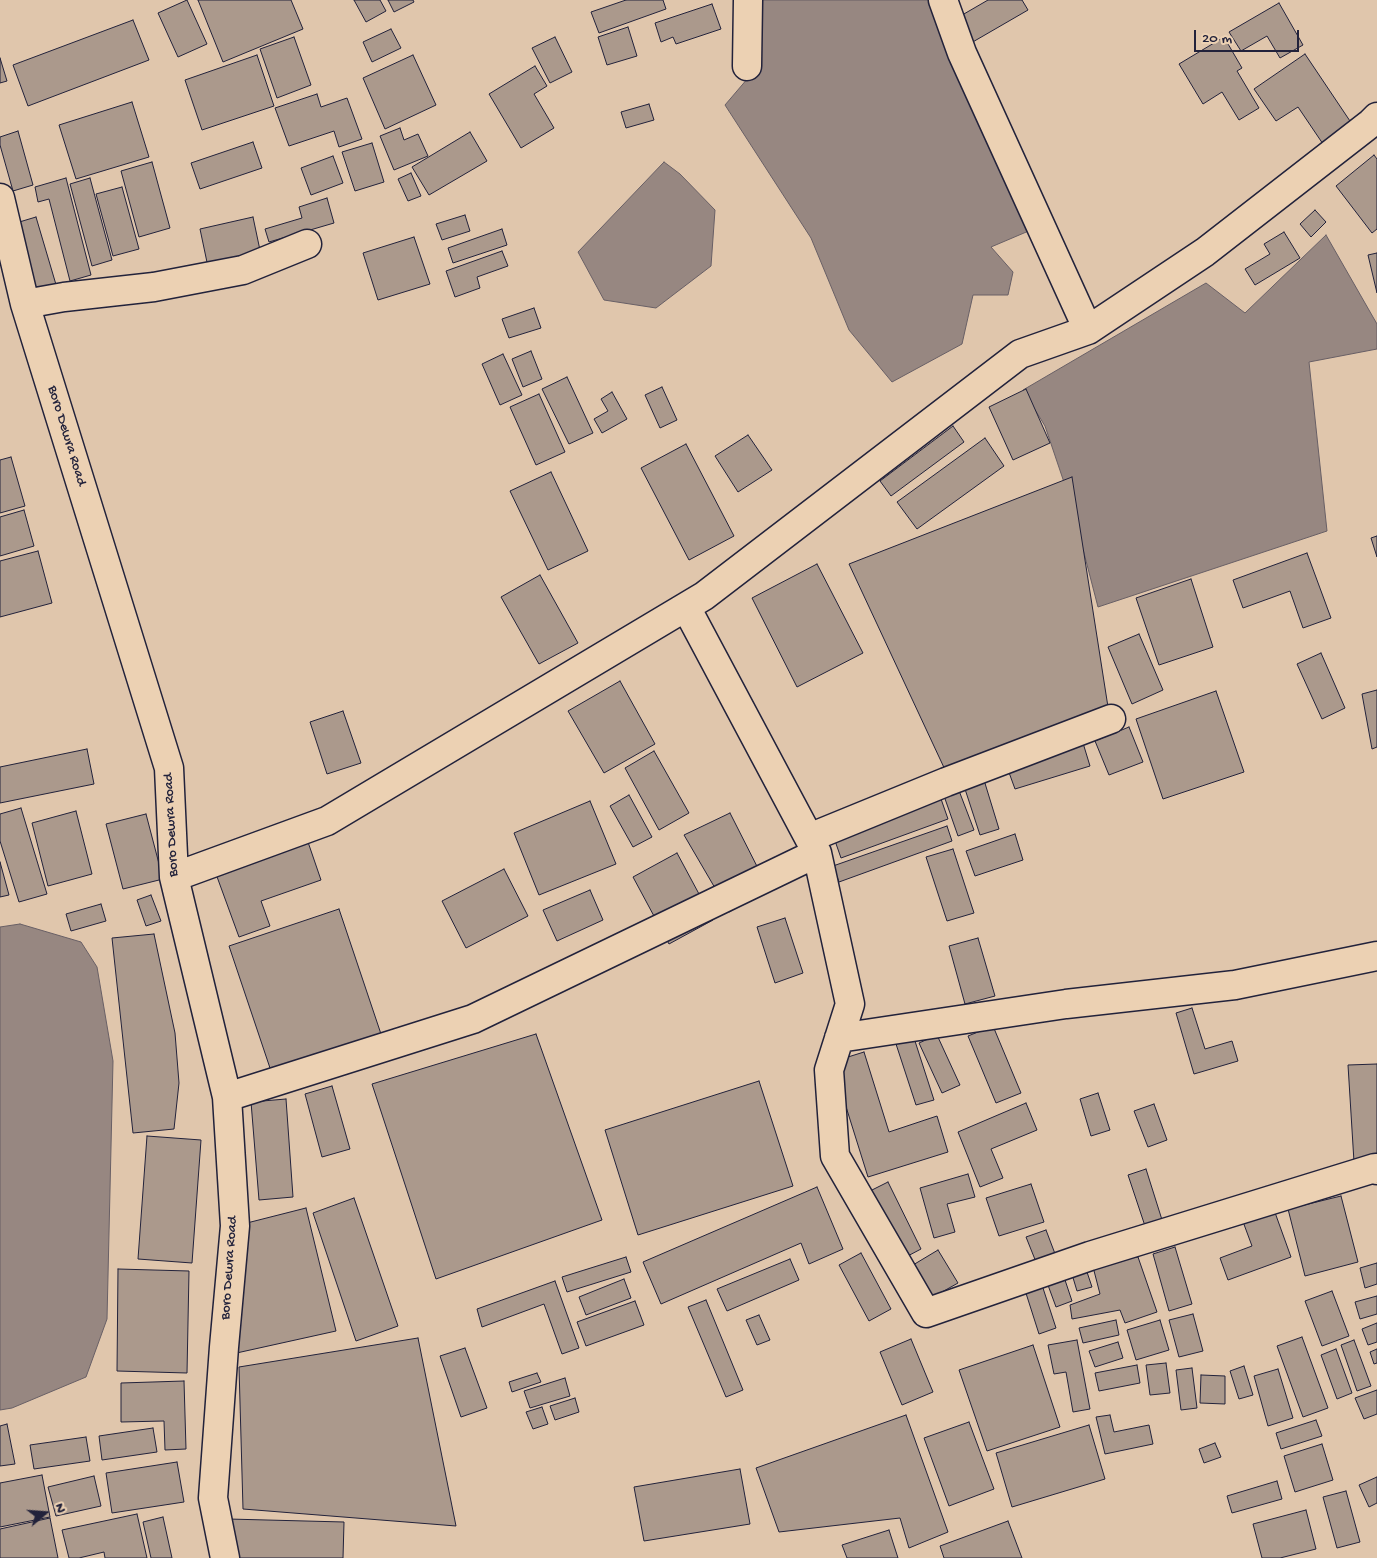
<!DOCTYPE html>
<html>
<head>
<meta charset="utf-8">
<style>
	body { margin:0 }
	#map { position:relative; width:1377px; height:1558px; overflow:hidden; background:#e0c6ac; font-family:"Gochi Hand",sans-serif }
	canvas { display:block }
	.north { position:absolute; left:20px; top:1488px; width:50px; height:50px; -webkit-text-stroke:4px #ecd1b3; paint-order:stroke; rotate:72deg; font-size:14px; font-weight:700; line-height:20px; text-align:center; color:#22223b }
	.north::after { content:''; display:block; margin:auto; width:18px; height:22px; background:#22223b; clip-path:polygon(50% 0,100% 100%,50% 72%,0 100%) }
	.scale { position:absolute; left:1194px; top:30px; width:105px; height:22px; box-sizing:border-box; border:2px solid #22223b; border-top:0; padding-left:6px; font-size:15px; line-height:18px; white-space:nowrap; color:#22223b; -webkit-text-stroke:4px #ecd1b3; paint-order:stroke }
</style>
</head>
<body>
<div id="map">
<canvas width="1377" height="1558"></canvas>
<div class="north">N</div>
<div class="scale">20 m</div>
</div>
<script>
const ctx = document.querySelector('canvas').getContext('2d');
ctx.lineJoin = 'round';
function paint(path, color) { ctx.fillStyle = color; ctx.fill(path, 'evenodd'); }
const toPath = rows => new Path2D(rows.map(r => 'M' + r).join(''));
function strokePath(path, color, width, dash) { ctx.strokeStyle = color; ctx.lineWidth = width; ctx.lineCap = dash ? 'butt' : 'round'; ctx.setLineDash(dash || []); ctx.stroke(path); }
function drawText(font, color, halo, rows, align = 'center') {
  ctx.font = font + ' "Gochi Hand",sans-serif'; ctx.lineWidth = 4; ctx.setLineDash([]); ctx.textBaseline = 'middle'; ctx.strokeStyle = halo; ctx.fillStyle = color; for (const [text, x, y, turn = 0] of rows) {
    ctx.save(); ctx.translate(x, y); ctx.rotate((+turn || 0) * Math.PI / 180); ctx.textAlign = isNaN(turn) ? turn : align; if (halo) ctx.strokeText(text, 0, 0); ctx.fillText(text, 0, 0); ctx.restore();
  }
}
const water = toPath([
	[756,0,939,0,1031,230,991,247,1013,272,1008,295,973,295,962,344,892,382,849,330,811,238,725,105,754,71,756,0],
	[664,162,680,174,715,210,711,266,656,308,604,300,578,252,664,162],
	[1326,235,1377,324,1377,349,1309,362,1327,531,1098,607,1071,503,1045,426,1023,390,1206,283,1245,313,1326,235],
	[20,924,81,942,97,967,113,1061,107,1319,86,1377,12,1408,0,1410,0,927,20,924]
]);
paint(water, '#978781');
strokePath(water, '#685f65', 1);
const building = toPath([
	[187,0,207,44,178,57,158,13,187,0],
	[198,0,291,0,303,29,223,62,198,0],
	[354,0,380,0,386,11,366,22,354,0],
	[388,0,413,0,414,2,394,12,388,0],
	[626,0,663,0,666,9,599,33,591,12,626,0],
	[988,0,1022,0,1028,10,971,43,957,18,988,0],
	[1279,3,1303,45,1280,58,1267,36,1241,51,1229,32,1279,3],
	[712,4,721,29,676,44,673,37,661,42,655,23,712,4],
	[133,20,149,60,28,106,13,65,133,20],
	[628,27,637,56,607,65,598,37,628,27],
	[391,29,401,48,372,62,363,42,391,29],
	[294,37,311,85,277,98,260,49,294,37],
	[555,37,572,72,550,83,532,48,555,37],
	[1224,37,1242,68,1237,71,1259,108,1239,120,1222,92,1203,104,1179,64,1224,37],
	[1305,54,1352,124,1323,144,1298,107,1276,121,1254,89,1305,54],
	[257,55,274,106,202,130,185,80,257,55],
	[413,55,436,105,385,129,363,78,413,55],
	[0,58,7,81,0,83,0,58],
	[535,66,547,86,534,94,554,128,521,148,489,94,535,66],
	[317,94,321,107,347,98,362,139,339,147,334,131,289,146,275,108,317,94],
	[132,102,149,157,76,179,59,125,132,102],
	[649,104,654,120,626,128,621,112,649,104],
	[400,128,404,140,418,134,428,156,394,170,380,136,400,128],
	[18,131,33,185,13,191,0,145,0,137,18,131],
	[470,132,487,161,429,195,412,167,470,132],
	[253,142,262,168,200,189,191,163,253,142],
	[372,143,384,182,355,191,342,152,372,143],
	[1374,155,1377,159,1377,229,1372,233,1336,186,1374,155],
	[333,156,343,183,311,195,301,168,333,156],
	[152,162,170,228,139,237,121,171,152,162],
	[411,173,421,196,408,201,398,179,411,173],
	[66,178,91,275,70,281,49,199,38,202,35,187,66,178],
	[90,178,112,260,92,266,70,184,90,178],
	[122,187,139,249,113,256,96,194,122,187],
	[327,198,334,223,269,242,265,229,302,218,299,207,327,198],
	[1315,210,1326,222,1311,237,1300,224,1315,210],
	[465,215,470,231,442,240,436,224,465,215],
	[36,217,57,288,37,294,16,223,36,217],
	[253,217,261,255,208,267,200,229,253,217],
	[502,229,507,245,453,263,448,248,502,229],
	[1284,232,1300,258,1255,285,1245,269,1270,254,1264,244,1284,232],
	[414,237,430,284,378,300,363,253,414,237],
	[502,251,508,266,477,277,480,288,455,297,446,271,502,251],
	[1377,253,1377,293,1368,255,1377,253],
	[534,308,541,328,509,338,502,319,534,308],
	[531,351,542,379,523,387,512,359,531,351],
	[503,354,522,395,500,405,482,364,503,354],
	[567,377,593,433,569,444,542,389,567,377],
	[662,387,677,420,660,428,645,395,662,387],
	[1026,389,1050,443,1013,460,989,407,1026,389],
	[612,392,627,419,602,433,594,419,608,411,601,399,612,392],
	[539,394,565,452,536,465,510,407,539,394],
	[953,426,964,442,891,496,880,481,953,426],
	[748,435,772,470,738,492,715,456,748,435],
	[985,438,1004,466,917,529,897,502,985,438],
	[686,444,734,536,689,560,641,468,686,444],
	[11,457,25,506,0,513,0,460,11,457],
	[551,472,588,551,548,570,510,491,551,472],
	[1072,477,1108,707,947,774,849,564,1072,477],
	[24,510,34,546,0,556,0,517,24,510],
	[1377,536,1377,557,1371,538,1377,536],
	[38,551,52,603,0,617,0,561,38,551],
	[1307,553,1331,618,1303,628,1290,591,1243,608,1233,580,1307,553],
	[817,564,863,653,797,687,752,598,817,564],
	[540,575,578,643,539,664,501,597,540,575],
	[1191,579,1213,647,1159,665,1136,598,1191,579],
	[1139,634,1163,690,1132,704,1108,647,1139,634],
	[1321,653,1345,708,1322,719,1297,664,1321,653],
	[620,681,655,744,604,773,568,711,620,681],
	[1377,690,1377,747,1372,749,1362,694,1377,690],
	[1216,691,1244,772,1163,799,1136,719,1216,691],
	[343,711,361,763,327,774,310,722,343,711],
	[1129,727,1143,762,1109,775,1095,741,1129,727],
	[1083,743,1090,766,1015,789,1007,767,1083,743],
	[87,749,94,784,0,803,0,767,87,749],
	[654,751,689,813,659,830,625,768,654,751],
	[984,780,999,829,980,835,964,786,984,780],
	[958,788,974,830,958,836,943,793,958,788],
	[629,795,652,837,633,847,610,806,629,795],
	[940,796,948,819,841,858,833,835,940,796],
	[590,801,616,864,539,895,514,833,590,801],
	[21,808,47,894,19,902,0,841,0,814,21,808],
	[76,811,92,874,48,886,32,823,76,811],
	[730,813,769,890,729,912,684,835,730,813],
	[146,814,163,879,123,889,106,824,146,814],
	[947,826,952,841,839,882,833,866,947,826],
	[1015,834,1023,860,975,876,966,851,1015,834],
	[308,842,321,880,261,901,270,926,239,937,216,874,308,842],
	[953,849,974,913,947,921,926,857,953,849],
	[677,853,713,920,669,944,633,877,677,853],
	[0,862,9,895,0,897,0,862],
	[504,869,528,916,466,948,442,901,504,869],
	[590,890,603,920,557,941,543,910,590,890],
	[151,895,161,921,146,926,137,900,151,895],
	[101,904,106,921,71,931,66,914,101,904],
	[339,909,381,1034,271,1071,229,946,339,909],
	[785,918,803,973,775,983,757,927,785,918],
	[154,934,175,1033,179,1083,174,1129,133,1133,112,938,154,934],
	[978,938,995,996,965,1004,949,946,978,938],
	[1192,1008,1205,1049,1232,1041,1238,1061,1194,1074,1176,1013,1192,1008],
	[993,1026,1021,1093,996,1103,968,1036,993,1026],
	[536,1034,602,1220,436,1279,372,1084,536,1034],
	[937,1035,960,1085,942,1093,919,1043,937,1035],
	[914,1038,934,1100,916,1105,896,1044,914,1038],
	[864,1052,889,1132,937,1116,948,1152,868,1177,832,1062,864,1052],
	[1377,1064,1377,1161,1354,1162,1348,1065,1377,1064],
	[759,1081,793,1186,638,1235,605,1130,759,1081],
	[332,1086,350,1149,322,1157,305,1094,332,1086],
	[1098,1093,1110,1130,1091,1136,1080,1099,1098,1093],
	[286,1099,293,1197,259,1200,251,1102,286,1099],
	[1026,1103,1037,1130,991,1149,1003,1178,980,1187,958,1132,1026,1103],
	[1154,1104,1167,1140,1148,1147,1134,1111,1154,1104],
	[147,1136,201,1140,192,1263,138,1259,147,1136],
	[1146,1169,1163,1223,1146,1229,1128,1175,1146,1169],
	[968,1174,975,1197,947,1204,955,1232,934,1238,920,1188,968,1174],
	[888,1182,921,1249,902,1259,868,1192,888,1182],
	[1031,1184,1044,1222,999,1236,986,1198,1031,1184],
	[817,1187,843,1249,809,1264,801,1243,661,1304,643,1262,817,1187],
	[1341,1196,1358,1262,1305,1276,1288,1209,1341,1196],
	[354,1198,398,1326,356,1341,313,1213,354,1198],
	[1273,1207,1291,1257,1228,1280,1220,1258,1252,1246,1242,1219,1273,1207],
	[306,1208,336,1331,232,1354,239,1225,306,1208],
	[1046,1230,1057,1259,1038,1267,1026,1237,1046,1230],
	[1175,1247,1192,1304,1169,1311,1153,1254,1175,1247],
	[938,1250,958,1283,926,1301,908,1268,938,1250],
	[861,1253,891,1309,869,1321,839,1265,861,1253],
	[626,1257,631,1272,567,1292,562,1277,626,1257],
	[1138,1257,1157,1312,1125,1323,1120,1310,1072,1319,1070,1305,1100,1294,1092,1263,1138,1257],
	[790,1259,799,1280,727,1311,717,1289,790,1259],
	[1377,1263,1377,1284,1365,1288,1360,1268,1377,1263],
	[1085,1266,1092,1287,1077,1291,1071,1271,1085,1266],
	[118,1269,189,1271,187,1373,117,1371,118,1269],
	[1062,1271,1072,1301,1056,1307,1045,1277,1062,1271],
	[624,1279,631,1298,586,1315,579,1297,624,1279],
	[555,1281,579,1348,562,1354,544,1304,482,1327,477,1309,555,1281],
	[1041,1282,1056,1328,1039,1334,1024,1287,1041,1282],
	[1332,1291,1349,1336,1322,1346,1305,1301,1332,1291],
	[1377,1296,1377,1314,1360,1319,1355,1302,1377,1296],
	[706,1300,743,1390,726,1397,688,1307,706,1300],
	[635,1301,644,1325,586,1346,577,1322,635,1301],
	[1193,1314,1203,1351,1179,1357,1169,1320,1193,1314],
	[759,1315,770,1340,757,1345,746,1320,759,1315],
	[1116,1320,1119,1335,1083,1343,1079,1328,1116,1320],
	[1160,1320,1169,1350,1136,1360,1127,1330,1160,1320],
	[1377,1323,1377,1342,1368,1345,1362,1329,1377,1323],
	[1302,1337,1328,1408,1303,1417,1277,1346,1302,1337],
	[418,1338,456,1526,243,1509,239,1367,418,1338],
	[911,1339,933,1392,902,1405,880,1352,911,1339],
	[1077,1340,1090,1409,1073,1412,1066,1372,1054,1374,1048,1345,1077,1340],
	[1354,1340,1371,1386,1357,1391,1341,1345,1354,1340],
	[1118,1342,1123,1358,1095,1367,1089,1351,1118,1342],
	[1033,1345,1060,1427,987,1451,959,1370,1033,1345],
	[465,1348,487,1408,461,1417,440,1356,465,1348],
	[1336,1349,1352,1393,1337,1399,1321,1355,1336,1349],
	[1377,1349,1377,1363,1374,1364,1370,1352,1377,1349],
	[1166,1363,1170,1393,1150,1395,1146,1365,1166,1363],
	[1137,1365,1140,1383,1099,1391,1095,1373,1137,1365],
	[1244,1366,1253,1395,1239,1399,1230,1371,1244,1366],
	[1192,1368,1197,1408,1181,1410,1176,1370,1192,1368],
	[1278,1369,1293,1418,1268,1426,1254,1376,1278,1369],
	[537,1373,541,1382,512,1392,509,1382,537,1373],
	[1201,1375,1225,1376,1225,1404,1200,1403,1201,1375],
	[565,1378,570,1396,530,1408,524,1391,565,1378],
	[184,1381,186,1449,165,1450,164,1421,121,1422,121,1383,184,1381],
	[1377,1390,1377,1414,1364,1419,1355,1398,1377,1390],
	[575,1398,579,1412,555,1420,550,1406,575,1398],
	[542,1407,548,1424,533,1429,526,1412,542,1407],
	[906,1415,948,1532,909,1548,900,1518,779,1532,756,1468,906,1415],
	[1110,1415,1114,1432,1149,1425,1153,1444,1105,1454,1096,1417,1110,1415],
	[1316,1420,1322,1436,1281,1449,1276,1433,1316,1420],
	[969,1422,994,1489,949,1506,924,1438,969,1422],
	[7,1424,15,1464,0,1466,0,1426,7,1424],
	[1089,1425,1105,1479,1012,1507,996,1453,1089,1425],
	[153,1428,157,1452,102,1460,99,1436,153,1428],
	[86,1437,90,1461,34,1469,30,1445,86,1437],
	[1215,1443,1221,1457,1204,1463,1199,1449,1215,1443],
	[1322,1444,1333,1480,1295,1492,1284,1456,1322,1444],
	[177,1462,184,1502,112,1513,106,1473,177,1462],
	[740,1469,750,1524,644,1541,634,1487,740,1469],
	[42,1475,50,1517,0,1527,0,1483,42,1475],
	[94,1476,101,1506,56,1516,48,1487,94,1476],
	[1377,1477,1377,1503,1369,1507,1359,1485,1377,1477],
	[1277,1481,1282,1499,1232,1513,1227,1496,1277,1481],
	[1346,1491,1360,1542,1337,1548,1323,1497,1346,1491],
	[1306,1510,1316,1549,1280,1558,1262,1558,1253,1524,1306,1510],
	[137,1514,147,1558,105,1558,104,1552,79,1558,69,1558,62,1530,137,1514],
	[163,1517,172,1558,151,1558,143,1522,163,1517],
	[50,1518,58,1558,0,1558,0,1529,50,1518],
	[228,1519,344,1522,343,1558,233,1558,228,1519],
	[1008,1521,1022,1558,944,1558,940,1546,1008,1521],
	[889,1530,898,1558,847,1558,842,1545,889,1530]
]);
paint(building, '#ab998c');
strokePath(building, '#22223b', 1);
const minor = toPath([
	[943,0,962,53,1088,330],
	[747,66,748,0],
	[0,198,25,304,169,768,174,877,227,1097,235,1226,224,1347,213,1498,225,1558],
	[25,304,64,297,154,287,243,270,307,244],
	[809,838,946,782,1111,719],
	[817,853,850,1004,829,1070,835,1156,926,1313,1090,1256,1375,1168,1377,1170],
	[174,877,327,821,704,596,1020,354,1088,330,1205,252,1371,123,1377,117],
	[839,1038,1066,1004,1235,985,1377,956],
	[227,1097,473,1019,817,853,686,607]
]);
strokePath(minor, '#22223b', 31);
strokePath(minor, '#ecd1b3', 28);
drawText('14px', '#22223b', '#ecd1b3', [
	["Boro Dewra Road",66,436,73],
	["Boro Dewra Road",172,825,-93],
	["Boro Dewra Road",230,1268,-86]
]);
</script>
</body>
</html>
